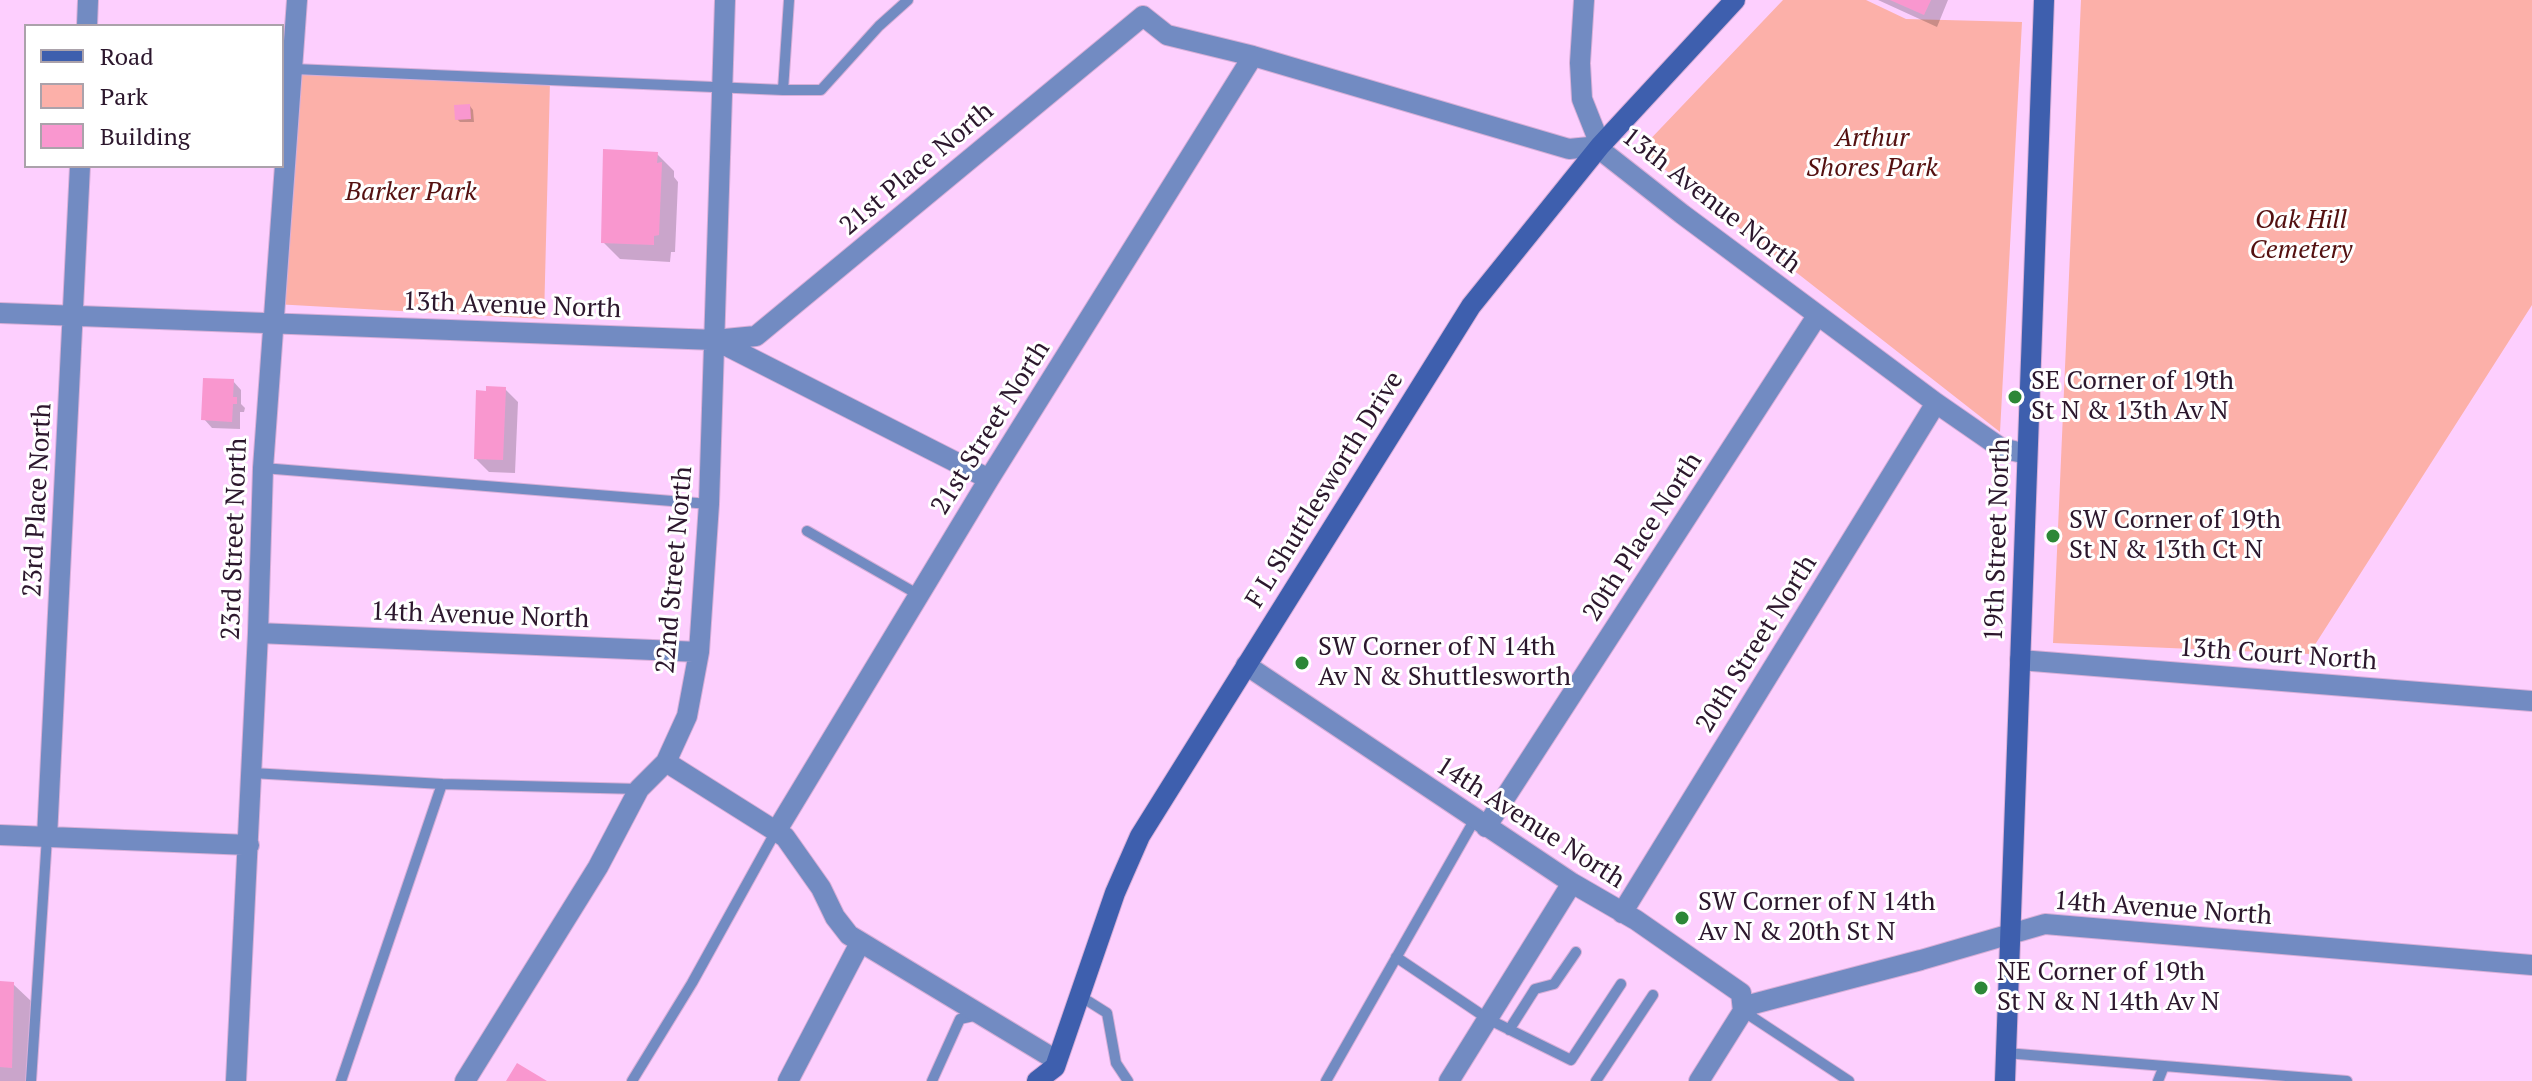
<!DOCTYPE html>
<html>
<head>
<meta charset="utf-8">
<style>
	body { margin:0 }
	#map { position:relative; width:2532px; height:1081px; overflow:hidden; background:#fdcffe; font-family:"PT Serif",serif }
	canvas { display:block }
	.legend { position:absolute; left:24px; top:24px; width:260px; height:144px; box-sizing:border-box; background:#fff; border:2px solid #aba2ab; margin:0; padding:10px 14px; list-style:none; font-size:24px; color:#2c172d }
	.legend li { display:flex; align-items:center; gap:16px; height:40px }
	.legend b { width:40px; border:2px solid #aba2ab }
</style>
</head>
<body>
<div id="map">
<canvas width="2532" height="1081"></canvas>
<ul class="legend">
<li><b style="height:10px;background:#3e5fae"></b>Road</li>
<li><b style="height:22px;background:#fcb0a9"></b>Park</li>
<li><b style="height:22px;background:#f997cf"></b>Building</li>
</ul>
</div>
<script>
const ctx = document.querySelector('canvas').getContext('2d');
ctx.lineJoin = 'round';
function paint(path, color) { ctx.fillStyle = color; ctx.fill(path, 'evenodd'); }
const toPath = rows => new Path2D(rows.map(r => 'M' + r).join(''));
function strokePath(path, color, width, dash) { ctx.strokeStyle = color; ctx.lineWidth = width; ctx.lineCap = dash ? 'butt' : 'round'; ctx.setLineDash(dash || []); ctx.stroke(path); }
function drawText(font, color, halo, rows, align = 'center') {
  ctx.font = font + ' "PT Serif",serif'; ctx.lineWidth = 6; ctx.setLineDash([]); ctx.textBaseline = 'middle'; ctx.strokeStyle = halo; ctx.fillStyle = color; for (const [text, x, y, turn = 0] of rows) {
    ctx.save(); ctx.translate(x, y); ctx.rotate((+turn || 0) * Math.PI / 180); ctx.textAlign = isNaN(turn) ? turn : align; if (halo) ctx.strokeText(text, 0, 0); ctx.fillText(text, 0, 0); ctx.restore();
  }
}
paint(toPath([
	[1783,0,1866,0,1906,19,2022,22,2000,432,1640,150],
	[2081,0,2532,0,2532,305,2309,654,2053,643],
	[294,69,550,81,544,319,274,304]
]), '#fcb0a9');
paint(toPath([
	[1878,0,1948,0,1937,27],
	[470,106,473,110,474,122,460,122,457,119],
	[657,154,674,171,674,177,678,182,675,252,671,252,670,262,620,259,603,242],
	[233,381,241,390,241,404,245,408,244,412,240,412,240,429,212,428,204,419],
	[505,389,518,402,515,473,489,472,476,459,488,393],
	[0,983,13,984,31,1001,28,1081,0,1081]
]), '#0003');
paint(toPath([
	[1890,0,1931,0,1924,15],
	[470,104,471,119,455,120,454,105],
	[603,149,658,152,657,163,662,162,659,235,654,236,654,245,601,243],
	[203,378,234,379,233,397,237,397,237,404,233,404,232,422,201,420],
	[486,386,506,387,503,460,474,459,476,390,486,391],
	[0,981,14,982,12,1068,0,1067],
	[517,1063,547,1081,506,1081]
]), '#f997cf');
const lane = toPath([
	[789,0,783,90,821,90,879,26,908,0],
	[294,69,783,90],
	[263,468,709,504],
	[807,531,919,595],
	[252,773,442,784],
	[1396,957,1488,1019,1571,1060,1621,984],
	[1080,996,1107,1013,1116,1063,1128,1081],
	[1743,1011,1849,1081],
	[1509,1030,1535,989,1554,984,1576,952],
	[2006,1053,2347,1081],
	[31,1081,47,837],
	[341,1081,442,784,639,789],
	[632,1081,692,983,776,831],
	[932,1081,960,1019,978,1015],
	[1326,1081,1475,819],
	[1596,1081,1653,995],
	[2158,1081,2164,1066]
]);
const street = toPath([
	[1584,0,1580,63,1582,99,1603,152,1682,214,1936,403,2001,448,2027,454],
	[1143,16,1167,35,1253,56,1569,149,1600,146],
	[87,26,88,0],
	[0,313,715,340,989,479],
	[715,340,756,336,1143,16],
	[258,633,699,652],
	[2020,660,2532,701],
	[1246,665,1572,883,1636,920,1741,993,1743,1011],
	[666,762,785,837,821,888,835,917,849,935,1056,1060],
	[1486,827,1817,316],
	[777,830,989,479,1253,56],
	[0,835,249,845],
	[47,837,80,166],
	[1622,913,1936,403],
	[236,1081,258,633,263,468,297,0],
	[465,1081,598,867,639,789,666,762,687,716,699,652,709,504,725,0],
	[788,1081,860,943],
	[1449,1081,1572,883],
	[1699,1081,1743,1011,1753,1004,1921,960,2045,924,2532,965]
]);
const secondary = toPath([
	[1037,1081,1055,1067,1115,893,1140,836,1471,306,1600,146,1735,0],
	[2005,1081,2044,0]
]);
strokePath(lane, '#d7aed8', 12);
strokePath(street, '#d7aed8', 22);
strokePath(secondary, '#d7aed8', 22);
strokePath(lane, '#728bc2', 10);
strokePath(street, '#728bc2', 20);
strokePath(secondary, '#3e5fae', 20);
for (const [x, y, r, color] of [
	[2015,397,8,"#2c8737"],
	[2053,536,8,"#2c8737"],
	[1302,663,8,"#2c8737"],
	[1682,918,8,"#2c8737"],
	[1981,988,8,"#2c8737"]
]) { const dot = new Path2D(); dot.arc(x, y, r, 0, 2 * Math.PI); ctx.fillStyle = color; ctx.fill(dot); strokePath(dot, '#fff', 3); }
drawText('italic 26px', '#541010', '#fff', [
	["Arthur",1872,139],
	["Shores Park",1872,169],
	["Barker Park",411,193],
	["Oak Hill",2301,221],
	["Cemetery",2301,251]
]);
drawText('26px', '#2c172d', '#fff', [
	["21st Place North",917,169,-40],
	["13th Avenue North",1711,201,38],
	["13th Avenue North",512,306,2],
	["21st Street North",991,428,-58],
	["F L Shuttlesworth Drive",1325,490,-58],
	["23rd Place North",38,500,-87],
	["20th Place North",1643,537,-57],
	["23rd Street North",235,539,-88],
	["19th Street North",1998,540,-88],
	["22nd Street North",675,570,-85],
	["14th Avenue North",480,616,2],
	["20th Street North",1757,644,-58],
	["13th Court North",2278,655,4],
	["14th Avenue North",1530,823,33],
	["14th Avenue North",2163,909,4]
]);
drawText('26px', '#2c172d', '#fff', [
	["SE Corner of 19th",2031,382],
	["St N & 13th Av N",2031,412],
	["SW Corner of 19th",2069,521],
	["St N & 13th Ct N",2069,551],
	["SW Corner of N 14th",1318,648],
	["Av N & Shuttlesworth",1318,678],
	["SW Corner of N 14th",1698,903],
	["Av N & 20th St N",1698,933],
	["NE Corner of 19th",1997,973],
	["St N & N 14th Av N",1997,1003]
], 'left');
</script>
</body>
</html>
